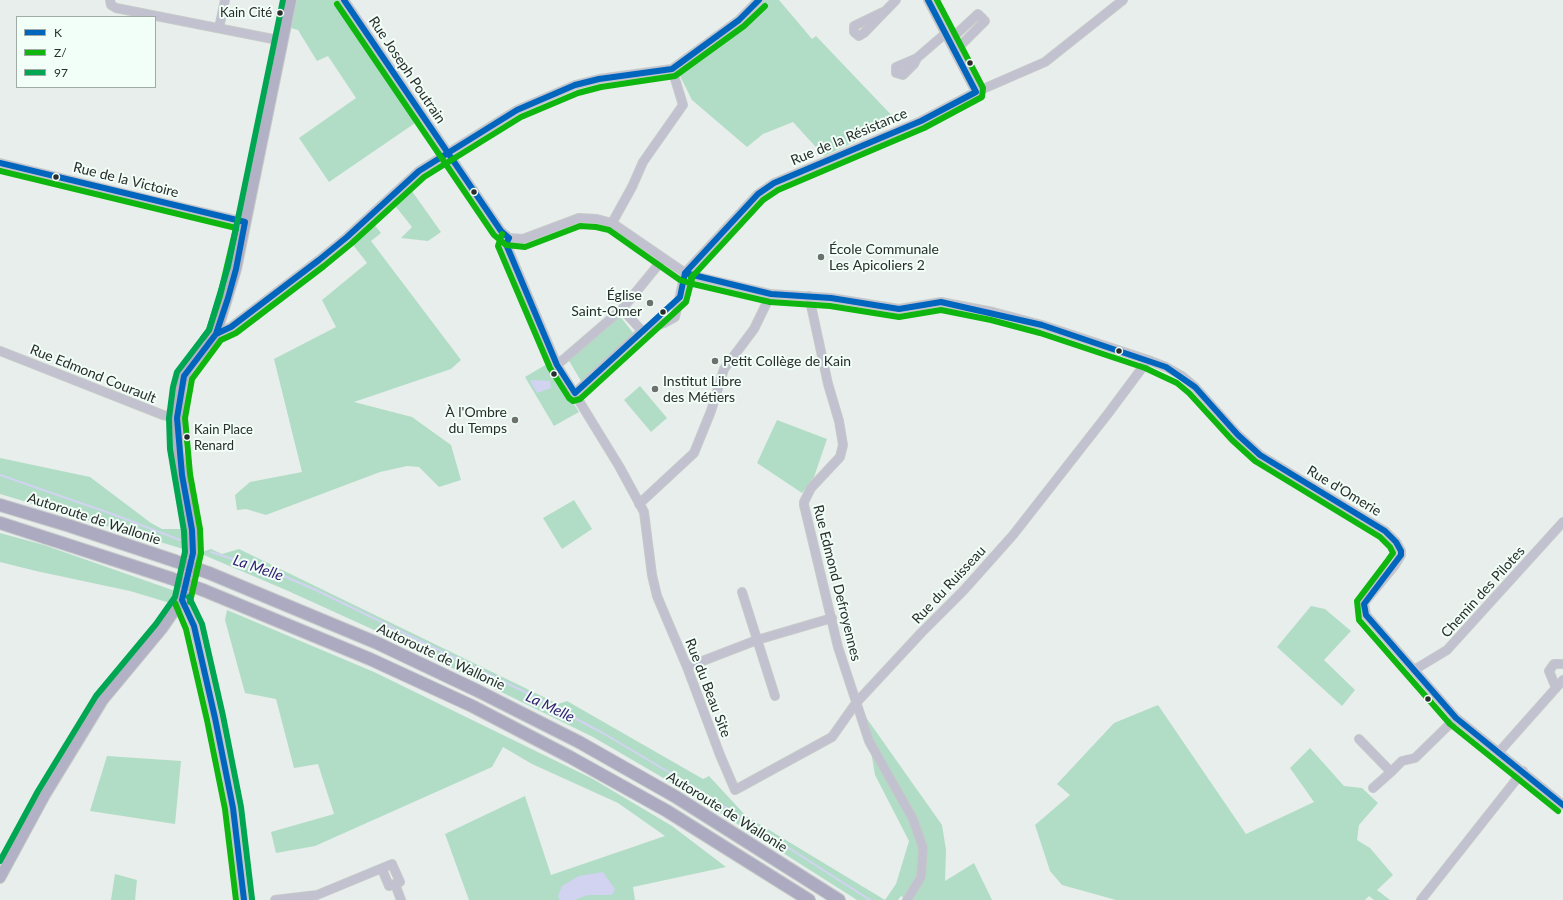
<!DOCTYPE html>
<html>
<head>
<meta charset="utf-8">
<style>
	body { margin:0 }
	#map { position:relative; width:1563px; height:900px; overflow:hidden; background:#e8eeeb; font-family:Lato,sans-serif }
	canvas { display:block }
	.legend { position:absolute; left:16px; top:16px; width:140px; height:72px; box-sizing:border-box; background:#f2fef8; border:1px solid #a2aaa6; margin:0; padding:5px 7px; list-style:none; font-size:12px; color:#292d2b }
	.legend li { display:flex; align-items:center; gap:8px; height:20px }
	.legend b { width:20px; border:1px solid #a2aaa6 }
</style>
</head>
<body>
<div id="map">
<canvas width="1563" height="900"></canvas>
<ul class="legend">
<li><b style="height:5px;background:#0065bd"></b>K</li>
<li><b style="height:5px;background:#0eb60f"></b>Z/</li>
<li><b style="height:5px;background:#00a651"></b>97</li>
</ul>
</div>
<script>
const ctx = document.querySelector('canvas').getContext('2d');
ctx.lineJoin = 'round';
function paint(path, color) { ctx.fillStyle = color; ctx.fill(path, 'evenodd'); }
const toPath = rows => new Path2D(rows.map(r => 'M' + r).join(''));
function strokePath(path, color, width, dash) { ctx.strokeStyle = color; ctx.lineWidth = width; ctx.lineCap = dash ? 'butt' : 'round'; ctx.setLineDash(dash || []); ctx.stroke(path); }
function drawText(font, color, halo, rows, align = 'center') {
  ctx.font = font + ' Lato,sans-serif'; ctx.lineWidth = 4; ctx.setLineDash([]); ctx.textBaseline = 'middle'; ctx.strokeStyle = halo; ctx.fillStyle = color; for (const [text, x, y, turn = 0] of rows) {
    ctx.save(); ctx.translate(x, y); ctx.rotate((+turn || 0) * Math.PI / 180); ctx.textAlign = isNaN(turn) ? turn : align; if (halo) ctx.strokeText(text, 0, 0); ctx.fillText(text, 0, 0); ctx.restore();
  }
}
paint(toPath([
	[297,0,341,0,421,119,329,182,299,138,356,98,328,56,317,61,298,30,291,28],
	[764,0,779,0,812,39,816,36,898,122,824,156,793,122,763,134,747,147,692,100,677,70,756,10],
	[409,187,441,232,428,241,401,238,412,227,392,202],
	[368,217,381,233,371,241,461,360,451,369,354,402,412,417,451,445,461,480,439,487,419,467,407,466,380,472,266,515,246,509,237,510,235,495,250,482,302,472,274,359,336,327,322,300,367,263,347,237],
	[619,315,634,334,581,381,568,359],
	[547,364,579,412,554,426,525,377],
	[640,386,667,418,651,432,624,400],
	[777,420,827,439,814,477,802,493,757,463],
	[0,458,90,477,151,523,162,529,190,529,190,551,0,494],
	[574,500,592,529,562,549,543,518],
	[0,533,44,545,178,592,170,603,130,591,36,571,0,562],
	[211,549,222,554,239,549,558,704,567,701,703,779,709,776,746,816,885,900,896,884,909,841,875,775,865,716,942,825,946,850,945,881,974,863,992,900,908,900,901,896,898,900,857,900,684,790,593,737,385,635,286,590,199,553],
	[1311,606,1325,609,1351,631,1324,660,1355,690,1342,706,1277,647],
	[227,610,374,672,593,779,672,826,726,867,633,887,635,900,469,900,445,834,525,796,551,875,665,836,618,803,532,764,503,747,492,767,315,846,276,853,271,832,334,814,318,764,294,768,276,699,245,693,225,620],
	[1158,705,1246,834,1314,802,1290,768,1310,748,1344,786,1362,788,1378,803,1359,825,1357,840,1370,848,1393,875,1377,890,1390,900,1374,900,1369,896,1365,900,1116,900,1062,885,1050,871,1035,825,1070,795,1057,784,1114,723],
	[107,756,181,761,175,824,90,811],
	[115,874,137,880,135,900,111,900]
]), '#b1ddc7');
paint(toPath([
	[533,380,550,381,551,388,537,393,530,381],
	[603,872,615,889,612,895,588,895,574,900,560,900,558,896,562,886,579,876]
]), '#d2d3f1');
strokePath(toPath([
	[0,475,115,515,180,540],
	[211,552,277,573,318,591,529,694,601,732,694,787,870,900]
]), '#d2d3f1', 2);
const minor = toPath([
	[110,0,111,5,116,8,283,41],
	[344,0,501,231,509,238,523,239,579,218,597,219,612,223,685,273,695,276,771,294,831,298,899,309,941,302,993,312,1042,325,1148,360,1166,367,1182,376,1195,387,1238,435,1260,455,1385,531,1396,542,1401,551,1401,555,1395,565,1367,599,1364,604,1366,615,1456,718,1563,805],
	[928,0,976,92],
	[883,12,854,26,854,32,859,36,864,33,896,0],
	[219,28,225,0],
	[950,40,978,14,985,21,955,51],
	[917,58,914,64,903,75,896,73,896,67,917,58,946,33],
	[0,163,151,200,245,222],
	[612,223,632,187,643,162,683,105,672,69],
	[509,238,506,244,557,365,619,466,644,512,652,575,657,596,687,667,720,755,735,790,832,737,856,703,921,633,964,590,1013,535,1107,415,1148,360],
	[685,273,758,194,774,183,921,121,976,92,1045,62,1123,0],
	[809,296,828,384,839,421,843,445,840,457,811,488,804,502,804,505,838,647,869,741,913,819,923,848,921,877,907,900],
	[622,309,642,331],
	[216,334,231,327,319,260,347,237,419,171,517,110,575,85,599,79,672,69,739,20,759,0],
	[0,351,163,415,177,418],
	[557,365,622,309,663,259],
	[575,393,642,331,664,323,675,317,685,273],
	[639,504,694,453,711,411,724,369,754,329,771,294],
	[742,592,775,696],
	[182,600,194,626,215,718,233,808,244,900],
	[687,667,757,640,832,618],
	[1414,670,1447,650,1563,522],
	[1556,688,1549,671,1554,664,1563,664],
	[1359,739,1391,772,1402,761,1415,758,1456,718],
	[1499,752,1563,680],
	[1373,788,1391,772],
	[395,884,401,900],
	[275,900,317,895,392,864,400,882,389,886,382,869],
	[1421,900,1523,771]
]);
const major = toPath([
	[0,878,45,795,103,700,162,629,182,600,193,553,192,530,178,449,177,418,181,388,184,376,191,365,216,334,236,269,291,0]
]);
const highway = toPath([
	[0,505,70,526,175,561],
	[0,523,170,578],
	[209,573,377,643,478,691,579,742,676,797,839,900],
	[203,590,370,659,472,706,570,757,667,811,809,900]
]);
strokePath(minor, '#c6cac8', 10);
strokePath(major, '#c6cac8', 12);
strokePath(highway, '#c6cac8', 14);
strokePath(minor, '#c1c1d0', 8);
strokePath(major, '#b2b1c5', 10);
strokePath(highway, '#acaac0', 12);
const highwayBridge = toPath([
	[175,561,209,573],
	[170,578,203,590]
]);
strokePath(highwayBridge, '#c6cac8', 14, []);
strokePath(highwayBridge, '#acaac0', 12);
strokePath(toPath([
	[344,0,501,231,509,238],
	[928,0,976,92],
	[0,163,245,222],
	[509,238,506,244,557,365,575,393],
	[685,273,771,294,831,298,899,309,941,302,1042,325,1166,367,1195,387,1238,435,1260,455,1385,531,1396,542,1401,551,1401,555,1364,604,1366,615,1456,718,1563,805],
	[685,273,758,194,774,183,921,121,976,92],
	[209,343,216,334,228,298,236,269,245,222],
	[575,393,680,297,685,273],
	[182,600,193,553,192,530,182,475,177,418,184,376,216,334,231,327,319,260,347,237,419,171,517,110,575,85,599,79,672,69,739,20,759,0],
	[182,600,194,626,215,718,233,808,244,900]
]), '#0065bd', 6);
strokePath(toPath([
	[337,4,494,235,506,245,525,247,580,226,596,227,609,230,680,280,693,284,770,302,830,306,899,317,941,310,991,320,1040,333,1145,368,1177,383,1189,393,1232,440,1255,461,1380,537,1390,547,1393,553,1388,560,1357,601,1359,620,1450,724,1558,811],
	[0,171,236,228,220,296,209,330,203,338],
	[502,234,498,246,550,368,569,398,573,401,580,399,686,302,693,275],
	[691,278,763,200,778,190,924,128,982,97,983,88,937,0],
	[190,602,201,553,200,529,190,474,185,418,192,379,221,340,236,333,324,266,352,243,424,177,521,117,578,93,601,87,675,76,744,26,765,6],
	[175,603,186,629,207,720,225,809,236,900]
]), '#0eb60f', 6);
strokePath(toPath([
	[189,597,202,624,223,716,241,807,252,899],
	[0,861,38,791,96,696,156,624,175,597,185,552,184,531,170,449,169,418,173,387,177,372,209,330,228,267,283,0]
]), '#00a651', 6);
for (const [x, y, r, color] of [
	[280,13,3.5,"#292d2b"],
	[970,63,3.5,"#292d2b"],
	[56,177,3.5,"#292d2b"],
	[474,192,3.5,"#292d2b"],
	[821,257,4,"#6c716e"],
	[650,303,4,"#6c716e"],
	[663,312,3.5,"#292d2b"],
	[1119,351,3.5,"#292d2b"],
	[715,361,4,"#6c716e"],
	[554,374,3.5,"#292d2b"],
	[655,389,4,"#6c716e"],
	[515,420,4,"#6c716e"],
	[187,437,3.5,"#292d2b"],
	[1428,699,3.5,"#292d2b"]
]) { const dot = new Path2D(); dot.arc(x, y, r, 0, 2 * Math.PI); ctx.fillStyle = color; ctx.fill(dot); strokePath(dot, '#f2fef8', 1.5); }
drawText('13px', '#292d2b', '#f2fef8', [
	["Kain Cité",272,13],
	["Kain Place",194,430,"left"],
	["Renard",194,446,"left"]
], 'right');
drawText('14px', '#292d2b', '#f2fef8', [
	["Rue Joseph Poutrain",407,70,56],
	["Rue de la Résistance",849,137,-23],
	["Rue de la Victoire",126,180,14],
	["Rue Edmond Courault",93,374,22],
	["Rue d'Omerie",1344,491,31],
	["Autoroute de Wallonie",94,519,18],
	["Rue Edmond Defroyennes",837,583,76],
	["Rue du Ruisseau",949,585,-47],
	["Chemin des Pilotes",1483,592,-48],
	["Autoroute de Wallonie",441,657,25],
	["Rue du Beau Site",708,688,69],
	["Autoroute de Wallonie",727,812,32]
]);
drawText('14px', '#292d2b', '#f2fef8', [
	["École Communale",829,249],
	["Les Apicoliers 2",829,265],
	["Église",642,295,"right"],
	["Saint-Omer",642,311,"right"],
	["Petit Collège de Kain",723,361],
	["Institut Libre",663,381],
	["des Métiers",663,397],
	["À l'Ombre",507,412,"right"],
	["du Temps",507,428,"right"]
], 'left');
drawText('italic 15px', '#342073', '#f2fef8', [
	["La Melle",258,568,19],
	["La Melle",550,707,26]
]);
</script>
</body>
</html>
